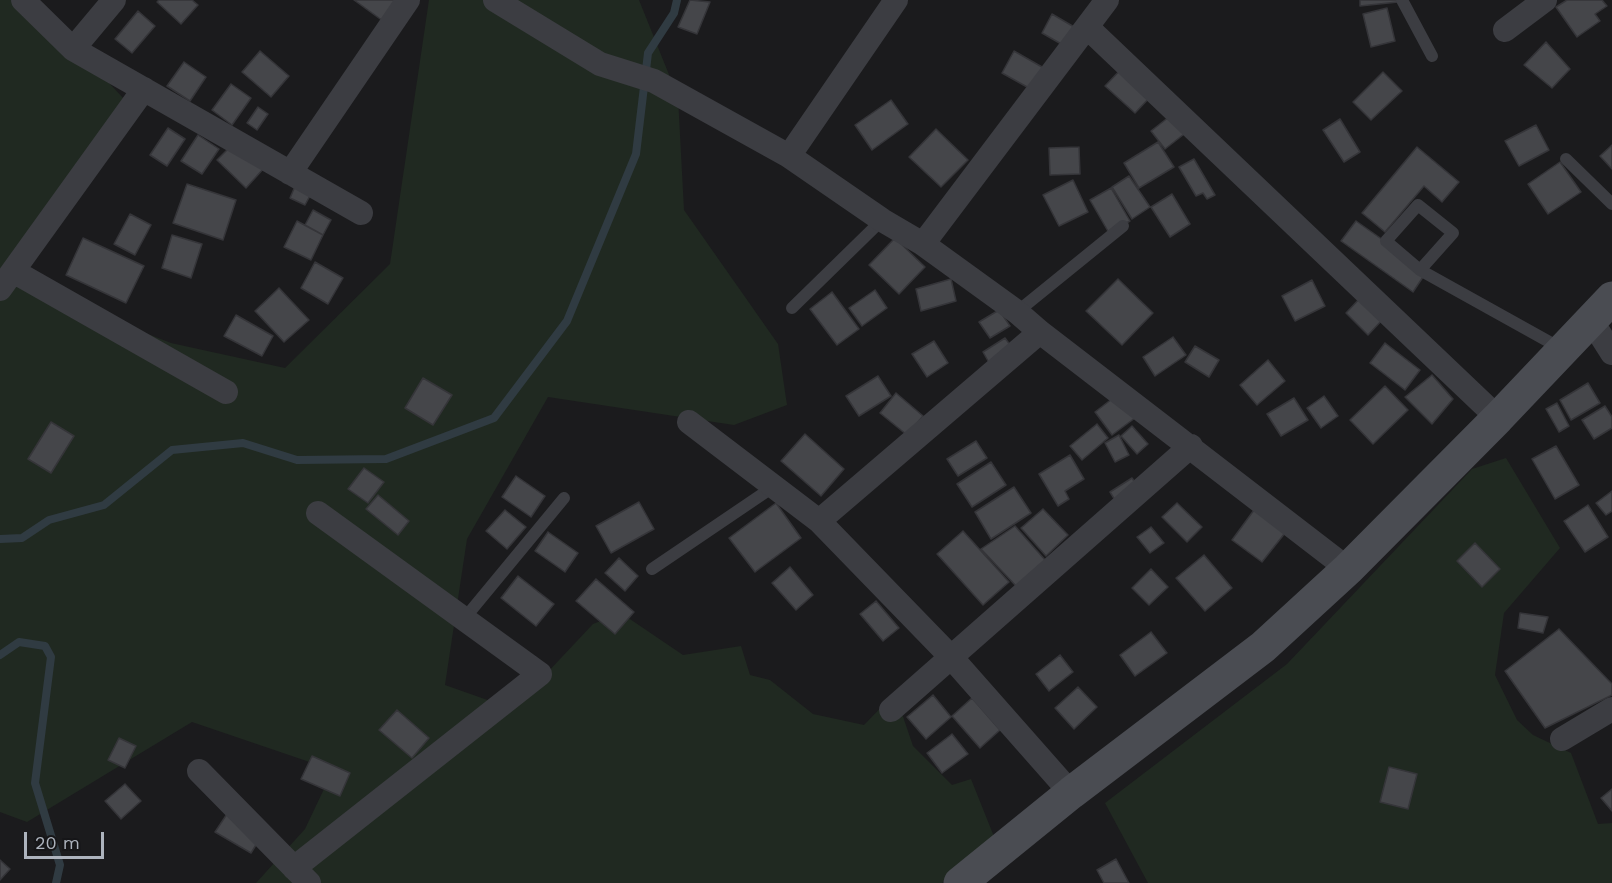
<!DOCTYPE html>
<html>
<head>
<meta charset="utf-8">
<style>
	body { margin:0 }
	#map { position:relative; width:1612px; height:883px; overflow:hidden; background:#1b1b1d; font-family:"Work Sans",sans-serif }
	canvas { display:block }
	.scale { position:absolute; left:24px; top:832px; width:80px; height:27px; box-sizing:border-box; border:3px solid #adb3bd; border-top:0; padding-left:8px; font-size:18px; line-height:21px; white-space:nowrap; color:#adb3bd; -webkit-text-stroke:4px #161618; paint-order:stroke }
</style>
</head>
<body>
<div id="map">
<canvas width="1612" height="883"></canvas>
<div class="scale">20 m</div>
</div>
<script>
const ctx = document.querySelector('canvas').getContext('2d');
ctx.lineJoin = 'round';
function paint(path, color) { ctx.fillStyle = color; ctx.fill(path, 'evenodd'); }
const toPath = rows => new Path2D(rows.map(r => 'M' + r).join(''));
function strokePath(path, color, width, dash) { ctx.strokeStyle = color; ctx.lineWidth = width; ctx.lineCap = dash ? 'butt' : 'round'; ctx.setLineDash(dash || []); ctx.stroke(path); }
paint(toPath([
	[0,0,32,0,137,113,15,282,171,343,285,368,390,264,429,0,639,0,678,97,684,210,778,344,787,405,734,425,548,397,467,539,445,685,513,709,593,624,621,613,683,655,741,646,750,675,770,680,813,714,864,725,895,693,913,746,952,785,971,779,995,839,942,883,256,883,305,829,333,770,192,722,27,822,0,812],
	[1506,458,1560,548,1504,613,1495,675,1517,720,1533,735,1571,753,1598,824,1612,823,1612,883,1148,883,1105,803,1287,664,1472,469]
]), '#202921');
strokePath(toPath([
	[0,539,22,538,49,520,104,505,172,450,243,443,297,460,386,459,494,418,567,321,636,154,648,53,674,13,677,0],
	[0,655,19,642,45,646,51,657,35,783,60,865,56,883]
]), '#303b42', 8);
const building = toPath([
	[159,0,192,0,198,5,181,24,157,2,159,0],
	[354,0,398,0,383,21,354,0],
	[690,0,710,2,697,34,678,27,690,0],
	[1360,0,1398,0,1398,2,1360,6,1360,0],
	[1567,0,1602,0,1607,6,1595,14,1600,21,1577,37,1556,7,1567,0],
	[1387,8,1395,41,1371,47,1363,14,1387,8],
	[138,11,155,26,132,53,115,39,138,11],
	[1052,14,1081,31,1070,49,1042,33,1052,14],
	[1546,42,1570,69,1552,88,1524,65,1546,42],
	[260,51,289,76,271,97,242,72,260,51],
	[1014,51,1049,71,1036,92,1002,73,1014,51],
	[184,62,206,77,190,101,167,86,184,62],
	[1126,64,1155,92,1135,113,1105,86,1126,64],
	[1383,72,1402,91,1371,120,1353,102,1383,72],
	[231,84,251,98,232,125,212,110,231,84],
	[891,100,908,124,872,150,855,125,891,100],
	[258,107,268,114,257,130,247,123,258,107],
	[1174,113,1188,131,1165,149,1151,131,1174,113],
	[1340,119,1360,152,1344,162,1323,130,1340,119],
	[1536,125,1549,150,1519,166,1505,141,1536,125],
	[168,128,185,139,167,166,150,155,168,128],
	[936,129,968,160,941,187,909,157,936,129],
	[198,135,219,149,202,174,181,161,198,135],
	[237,140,265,167,246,188,217,160,237,140],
	[1158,142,1174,167,1139,188,1124,163,1158,142],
	[1612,145,1612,169,1600,156,1612,145],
	[1079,147,1080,174,1050,175,1049,148,1079,147],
	[1417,147,1459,182,1442,202,1424,186,1385,232,1362,213,1417,147],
	[1194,159,1215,195,1207,199,1203,193,1196,196,1179,167,1194,159],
	[1560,162,1581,192,1548,214,1528,184,1560,162],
	[1129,176,1150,207,1132,219,1112,187,1129,176],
	[1073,180,1088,212,1059,226,1043,195,1073,180],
	[187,184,236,200,223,240,173,223,187,184],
	[296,184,312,192,305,205,290,198,296,184],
	[1111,188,1130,221,1109,233,1090,200,1111,188],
	[1172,194,1190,224,1170,237,1151,207,1172,194],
	[313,210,331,220,323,235,305,225,313,210],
	[130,214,151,225,135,255,114,244,130,214],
	[297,221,323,235,311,260,284,247,297,221],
	[1356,221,1427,271,1413,292,1341,241,1356,221],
	[172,235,202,244,191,278,162,268,172,235],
	[83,238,144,266,126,303,66,275,83,238],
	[895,238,925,267,899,294,869,265,895,238],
	[315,262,343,278,328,304,301,288,315,262],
	[951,279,956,301,921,311,916,289,951,279],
	[1118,279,1153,313,1122,345,1086,311,1118,279],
	[1312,280,1325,306,1295,321,1282,296,1312,280],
	[279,288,309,320,284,342,255,311,279,288],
	[875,290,887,308,862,326,849,308,875,290],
	[832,292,859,329,837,345,810,309,832,292],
	[1362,296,1385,317,1368,335,1346,313,1362,296],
	[999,310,1010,326,990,338,979,322,999,310],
	[236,315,273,336,262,356,224,336,236,315],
	[1173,337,1186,355,1155,376,1143,357,1173,337],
	[1005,338,1016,353,992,368,983,352,1005,338],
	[934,341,948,363,927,377,912,354,934,341],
	[1385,343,1420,370,1405,390,1370,363,1385,343],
	[1195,346,1219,360,1209,377,1185,362,1195,346],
	[1268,360,1285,381,1257,405,1240,385,1268,360],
	[1432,375,1453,399,1432,424,1405,397,1432,375],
	[878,376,891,396,859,416,846,396,878,376],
	[423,378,452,395,433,425,405,408,423,378],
	[1588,383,1600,403,1571,420,1560,400,1588,383],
	[1385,386,1408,410,1373,444,1350,420,1385,386],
	[1121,392,1139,415,1112,435,1095,412,1121,392],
	[896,393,923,416,907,435,880,413,896,393],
	[1324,396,1338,416,1321,428,1307,408,1324,396],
	[1294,398,1308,420,1281,436,1267,414,1294,398],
	[1557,403,1569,426,1559,432,1546,409,1557,403],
	[1605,406,1612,417,1612,428,1594,439,1582,420,1605,406],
	[51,422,74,436,51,473,28,459,51,422],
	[1097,424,1108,438,1082,460,1070,446,1097,424],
	[1132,426,1148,444,1137,454,1121,436,1132,426],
	[805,434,844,469,821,496,781,461,805,434],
	[1119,435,1129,455,1115,462,1105,443,1119,435],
	[976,441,987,458,958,476,947,459,976,441],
	[1556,446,1579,485,1555,499,1532,459,1556,446],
	[1070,455,1084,479,1065,491,1069,499,1058,506,1039,474,1070,455],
	[991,462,1006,485,972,507,957,484,991,462],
	[364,468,384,482,368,503,348,489,364,468],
	[516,476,545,496,531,517,502,497,516,476],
	[1132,478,1140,490,1118,505,1110,492,1132,478],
	[1014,487,1031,513,991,539,975,512,1014,487],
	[1612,491,1612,511,1606,515,1596,503,1612,491],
	[378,495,409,521,398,535,366,509,378,495],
	[639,502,654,529,611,553,596,526,639,502],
	[776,503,801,538,755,572,729,538,776,503],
	[1177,503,1202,527,1187,542,1162,517,1177,503],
	[1588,505,1608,537,1585,552,1564,521,1588,505],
	[1043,509,1068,535,1046,556,1021,528,1043,509],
	[505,510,526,527,507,549,486,531,505,510],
	[1254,510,1285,533,1262,562,1232,540,1254,510],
	[1015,526,1046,561,1017,587,981,549,1015,526],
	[1151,527,1164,543,1150,553,1137,537,1151,527],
	[963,531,1009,582,983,605,937,554,963,531],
	[548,532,578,553,565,572,535,551,548,532],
	[1475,543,1500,569,1482,587,1457,561,1475,543],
	[1204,555,1232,588,1205,611,1176,578,1204,555],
	[619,558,638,576,625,591,605,573,619,558],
	[790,567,813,595,796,610,772,583,790,567],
	[1151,569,1168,587,1149,605,1132,588,1151,569],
	[518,576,554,604,536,626,501,598,518,576],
	[596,579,634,612,615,634,576,601,596,579],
	[876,601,899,628,883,641,860,614,876,601],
	[1520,613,1548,617,1543,633,1518,628,1520,613],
	[1559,629,1612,684,1612,695,1545,728,1505,671,1559,629],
	[1151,632,1167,653,1135,676,1120,655,1151,632],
	[1060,655,1073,672,1049,691,1036,674,1060,655],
	[1078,687,1097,707,1074,729,1055,708,1078,687],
	[933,695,951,717,926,739,907,717,933,695],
	[972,698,1000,730,980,748,952,716,972,698],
	[397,710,429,738,412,758,379,730,397,710],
	[952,734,968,754,942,773,927,753,952,734],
	[119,738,136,746,125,768,108,760,119,738],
	[312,756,350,773,340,796,301,779,312,756],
	[1389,767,1417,774,1408,809,1380,802,1389,767],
	[125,784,141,801,121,819,105,801,125,784],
	[1612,789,1612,811,1601,798,1612,789],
	[229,811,264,832,251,853,215,832,229,811],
	[1116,859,1129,883,1104,883,1097,870,1116,859],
	[0,860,10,869,0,880,0,860]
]);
paint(building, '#45464a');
strokePath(building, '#353539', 1.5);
strokePath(toPath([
	[1402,0,1432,56],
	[1566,159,1612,204],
	[1420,270,1453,233,1418,205,1386,241,1420,270,1562,349],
	[792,308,882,220],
	[1017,312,1123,226],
	[652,569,773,487],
	[464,619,564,498]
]), '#3c3d42', 12);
strokePath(toPath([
	[23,0,73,49,361,213],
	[495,0,600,64,654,81,789,156,882,220,923,244,1017,312,1040,332,1348,569],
	[1087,27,1498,418],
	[1505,30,1545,0],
	[73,49,114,0],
	[789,156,896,0],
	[290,173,408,0],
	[923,244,1107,0],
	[13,271,226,392],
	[0,289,144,89],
	[1591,320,1612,353],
	[689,422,819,521,951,657,1071,793],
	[819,521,1040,332],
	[891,710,1191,446],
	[1562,739,1612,709],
	[199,771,309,883],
	[294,868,540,674,318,513]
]), '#3c3d42', 24);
strokePath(toPath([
	[960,883,1071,793,1263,647,1348,569,1498,418,1612,298]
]), '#4a4c52', 33);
</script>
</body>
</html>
